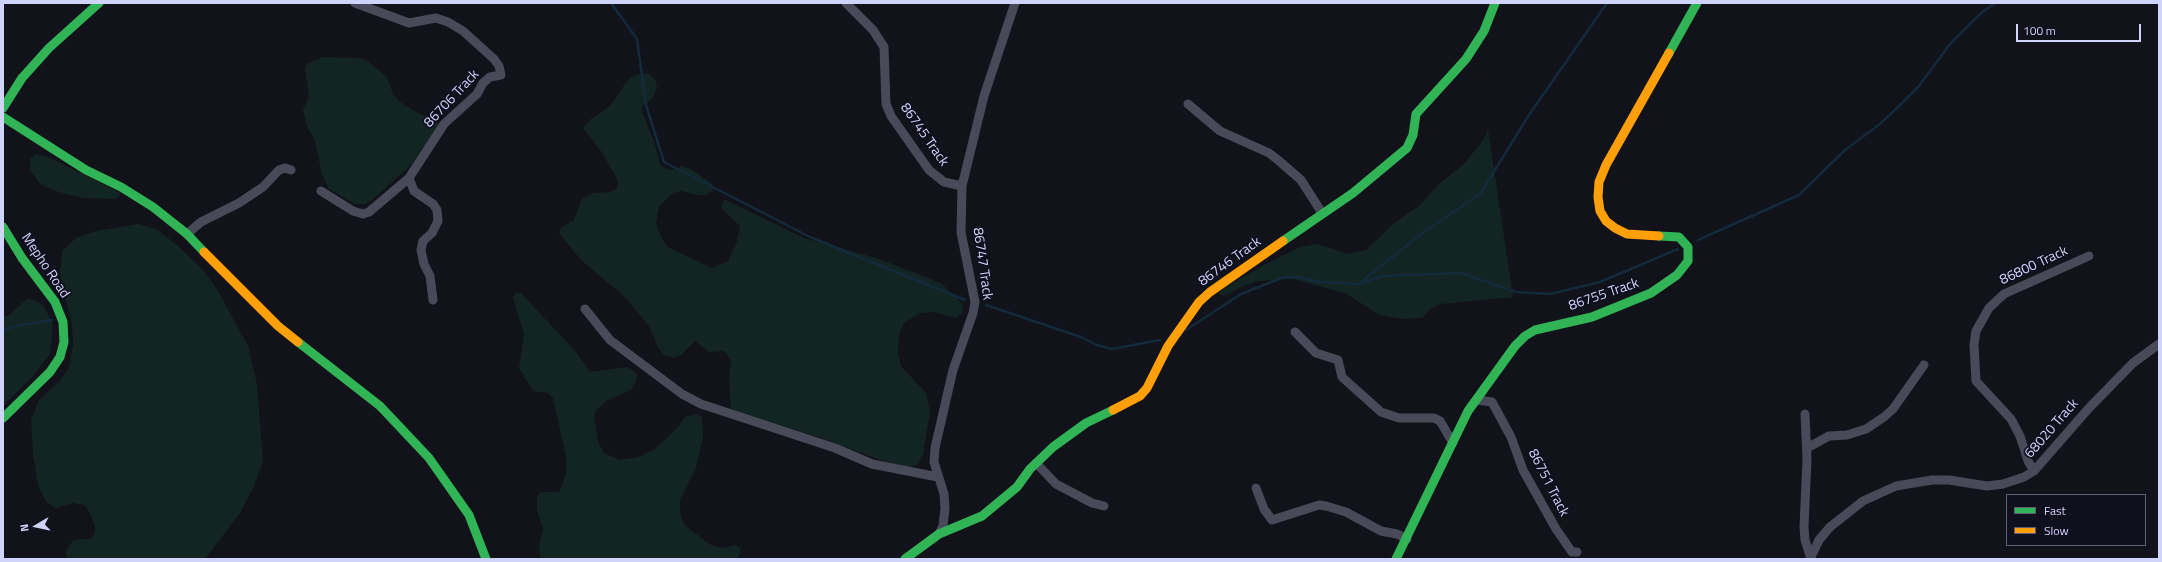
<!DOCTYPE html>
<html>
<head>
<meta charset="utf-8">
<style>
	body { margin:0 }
	#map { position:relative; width:2162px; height:562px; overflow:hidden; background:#12121a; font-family:"Titillium Web",sans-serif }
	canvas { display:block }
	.frame { position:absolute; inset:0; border:4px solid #d1d4fa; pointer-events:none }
	.legend { position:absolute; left:2006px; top:494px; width:140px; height:52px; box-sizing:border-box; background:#0f0f1e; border:1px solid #5d5e76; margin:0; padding:5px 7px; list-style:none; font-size:12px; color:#d1d4fa }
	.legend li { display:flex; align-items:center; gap:8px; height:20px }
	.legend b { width:20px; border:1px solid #5d5e76 }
	.north { position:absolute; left:16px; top:506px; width:40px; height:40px; -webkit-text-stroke:3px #0f0f1e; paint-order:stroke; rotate:261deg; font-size:11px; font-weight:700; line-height:16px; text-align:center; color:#d1d4fa }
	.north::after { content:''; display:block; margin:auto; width:14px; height:18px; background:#d1d4fa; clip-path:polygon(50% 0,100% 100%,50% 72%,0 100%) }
	.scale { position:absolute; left:2016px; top:24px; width:125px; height:18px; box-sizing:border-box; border:2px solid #d1d4fa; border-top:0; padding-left:5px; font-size:12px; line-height:14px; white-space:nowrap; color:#d1d4fa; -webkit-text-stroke:3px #0f0f1e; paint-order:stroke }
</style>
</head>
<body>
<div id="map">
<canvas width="2162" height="562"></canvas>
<div class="frame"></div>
<ul class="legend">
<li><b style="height:5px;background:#30b455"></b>Fast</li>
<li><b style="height:5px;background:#ff9f0a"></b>Slow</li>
</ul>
<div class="north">N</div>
<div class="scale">100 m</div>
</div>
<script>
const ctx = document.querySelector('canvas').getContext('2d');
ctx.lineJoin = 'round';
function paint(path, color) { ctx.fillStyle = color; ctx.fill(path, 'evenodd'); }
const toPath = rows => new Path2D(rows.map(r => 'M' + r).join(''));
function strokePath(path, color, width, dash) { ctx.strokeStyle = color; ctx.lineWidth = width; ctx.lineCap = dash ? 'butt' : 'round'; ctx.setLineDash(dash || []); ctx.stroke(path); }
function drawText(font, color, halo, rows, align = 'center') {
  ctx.font = font + ' "Titillium Web",sans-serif'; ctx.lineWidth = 3.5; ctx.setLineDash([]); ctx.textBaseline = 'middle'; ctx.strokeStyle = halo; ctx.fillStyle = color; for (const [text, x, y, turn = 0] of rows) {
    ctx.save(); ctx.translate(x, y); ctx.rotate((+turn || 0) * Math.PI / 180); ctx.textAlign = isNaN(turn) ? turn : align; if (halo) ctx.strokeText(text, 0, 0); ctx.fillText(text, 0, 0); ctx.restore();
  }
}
paint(toPath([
	[323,57,360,58,366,60,387,77,393,94,400,102,418,113,435,120,438,125,412,164,371,201,365,204,355,204,329,189,322,174,315,141,306,124,303,109,309,97,305,69,307,64],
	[648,73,655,79,657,88,652,99,642,106,642,112,654,141,660,165,670,170,682,166,691,169,712,184,713,191,707,195,697,195,682,191,673,193,659,206,656,223,662,239,668,247,712,268,728,261,737,242,740,226,721,208,724,199,804,238,876,258,941,283,962,304,963,313,956,318,932,312,920,313,904,323,899,335,898,354,901,366,926,393,930,412,923,454,918,464,911,467,886,462,822,438,736,411,731,408,729,377,731,360,724,351,709,352,695,341,680,356,673,358,664,355,658,347,649,326,624,296,582,261,559,233,561,228,574,220,580,203,583,198,594,193,610,192,616,189,618,185,617,179,601,151,583,128,591,119,611,105,627,81,635,75],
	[1488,129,1513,297,1441,304,1430,309,1422,318,1403,319,1379,315,1347,294,1294,279,1257,281,1239,288,1229,294,1223,296,1218,294,1226,287,1262,266,1300,247,1318,244,1348,254,1366,250,1394,223,1419,206,1440,183,1464,164,1484,139],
	[36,154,50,158,109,187,120,193,119,197,115,199,82,198,59,192,41,185,30,170,30,159],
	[138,224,156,229,177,245,204,271,218,291,248,346,257,384,263,462,253,488,240,513,205,559,67,559,66,552,69,546,73,541,79,539,91,539,95,533,95,527,91,515,85,505,73,503,56,508,46,502,38,485,33,454,31,419,39,400,60,381,69,367,73,345,72,325,60,275,62,251,76,238,96,231],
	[516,293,521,293,576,352,590,372,626,367,637,373,637,379,631,390,608,400,596,410,594,416,598,442,604,453,620,460,638,457,655,449,678,427,685,417,697,414,702,417,703,437,696,468,680,501,680,513,685,526,711,545,724,548,736,545,741,548,738,559,540,559,539,546,543,530,537,509,537,496,541,492,559,492,566,473,566,457,553,398,548,393,533,391,519,368,524,334,513,298],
	[27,299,33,299,43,305,53,324,50,354,33,376,3,406,3,316,8,316]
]), '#132522');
strokePath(toPath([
	[611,3,637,39,646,105,664,162,810,237,965,300],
	[1698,240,1799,195,1845,150,1880,124,1897,108,1919,86,1950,44,1980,14,1995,3],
	[1361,282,1425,231,1480,194,1529,115,1607,3],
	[986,305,1081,337,1097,345,1112,349,1160,340],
	[3,330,17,326,52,320],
	[1186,330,1241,294,1284,277,1298,277,1320,282,1359,284,1382,276,1461,273,1516,292,1550,294,1600,282,1678,249]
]), '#122a3c', 2.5);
strokePath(toPath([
	[846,3,873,30,884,47,886,104,891,116,929,170,944,182,962,186],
	[1188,104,1220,131,1269,153,1278,160,1301,180,1322,213],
	[409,178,414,191,433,204,437,210,438,221,432,233,423,241,421,250,424,264,430,276,433,300],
	[321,191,353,211,363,214,369,212,409,178,444,124,477,94,483,83,490,77,501,75,499,66,494,59,463,31,448,22,436,18,409,23,355,3],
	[187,234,201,222,239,203,263,187,279,170,285,168,291,170],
	[585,309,610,340,682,394,701,404,835,448,872,464,938,477],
	[1295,332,1316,353,1338,360,1342,377,1381,412,1399,418,1434,418,1440,421,1453,443],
	[1476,400,1492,402,1511,437,1523,470,1556,529,1572,552,1577,552],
	[1805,414,1807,459,1804,527,1805,540,1810,556],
	[1807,448,1829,436,1847,435,1866,429,1884,417,1893,409,1924,365],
	[1036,463,1056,484,1092,503,1104,506],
	[2034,471,2028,461,2020,436,2011,419,1976,381,1974,345,1976,331,1989,308,2004,294,2089,256],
	[1256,488,1264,509,1272,520,1319,505,1326,506,1346,512,1381,531,1397,534,1407,539],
	[939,534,943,526,945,508,944,494,934,462,935,448,953,370,973,313,975,302,961,232,962,186,984,96,1015,3],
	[1810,559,1819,540,1830,527,1863,501,1896,486,1932,480,1949,480,1987,486,2003,484,2024,477,2034,471,2089,408,2133,363,2159,344]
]), '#484a5a', 9);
strokePath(toPath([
	[1669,53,1697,3],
	[3,108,22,78,49,48,99,3],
	[3,117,86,170,121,187,153,207,187,234,204,252],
	[3,227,22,258,55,302,63,322,64,342,60,357,50,372,3,418],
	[1283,241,1353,193,1407,148,1413,135,1416,114,1466,59,1484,31,1495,3],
	[298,342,380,406,429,458,469,515,486,559],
	[905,559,939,534,982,516,1017,487,1030,469,1053,447,1086,423,1113,410],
	[1396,559,1468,411,1515,346,1525,336,1535,330,1592,317,1651,293,1677,275,1688,261,1688,247,1679,237,1659,236]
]), '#30b455', 9);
strokePath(toPath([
	[1659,236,1627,234,1615,228,1606,221,1600,211,1598,197,1599,182,1606,165,1669,53],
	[204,252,278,326,298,342],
	[1113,410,1140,396,1147,388,1168,346,1199,302,1210,292,1283,241]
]), '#ff9f0a', 9);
drawText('14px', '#d1d4fa', '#0f0f1e', [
	["86706 Track",452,99,-47],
	["86745 Track",924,135,55],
	["86746 Track",1230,262,-36],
	["86747 Track",982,264,82],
	["Mepho Road",45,266,56],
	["86800 Track",2034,266,-25],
	["86755 Track",1604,295,-19],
	["68020 Track",2052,429,-49],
	["86751 Track",1548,483,63]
]);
</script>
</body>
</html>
